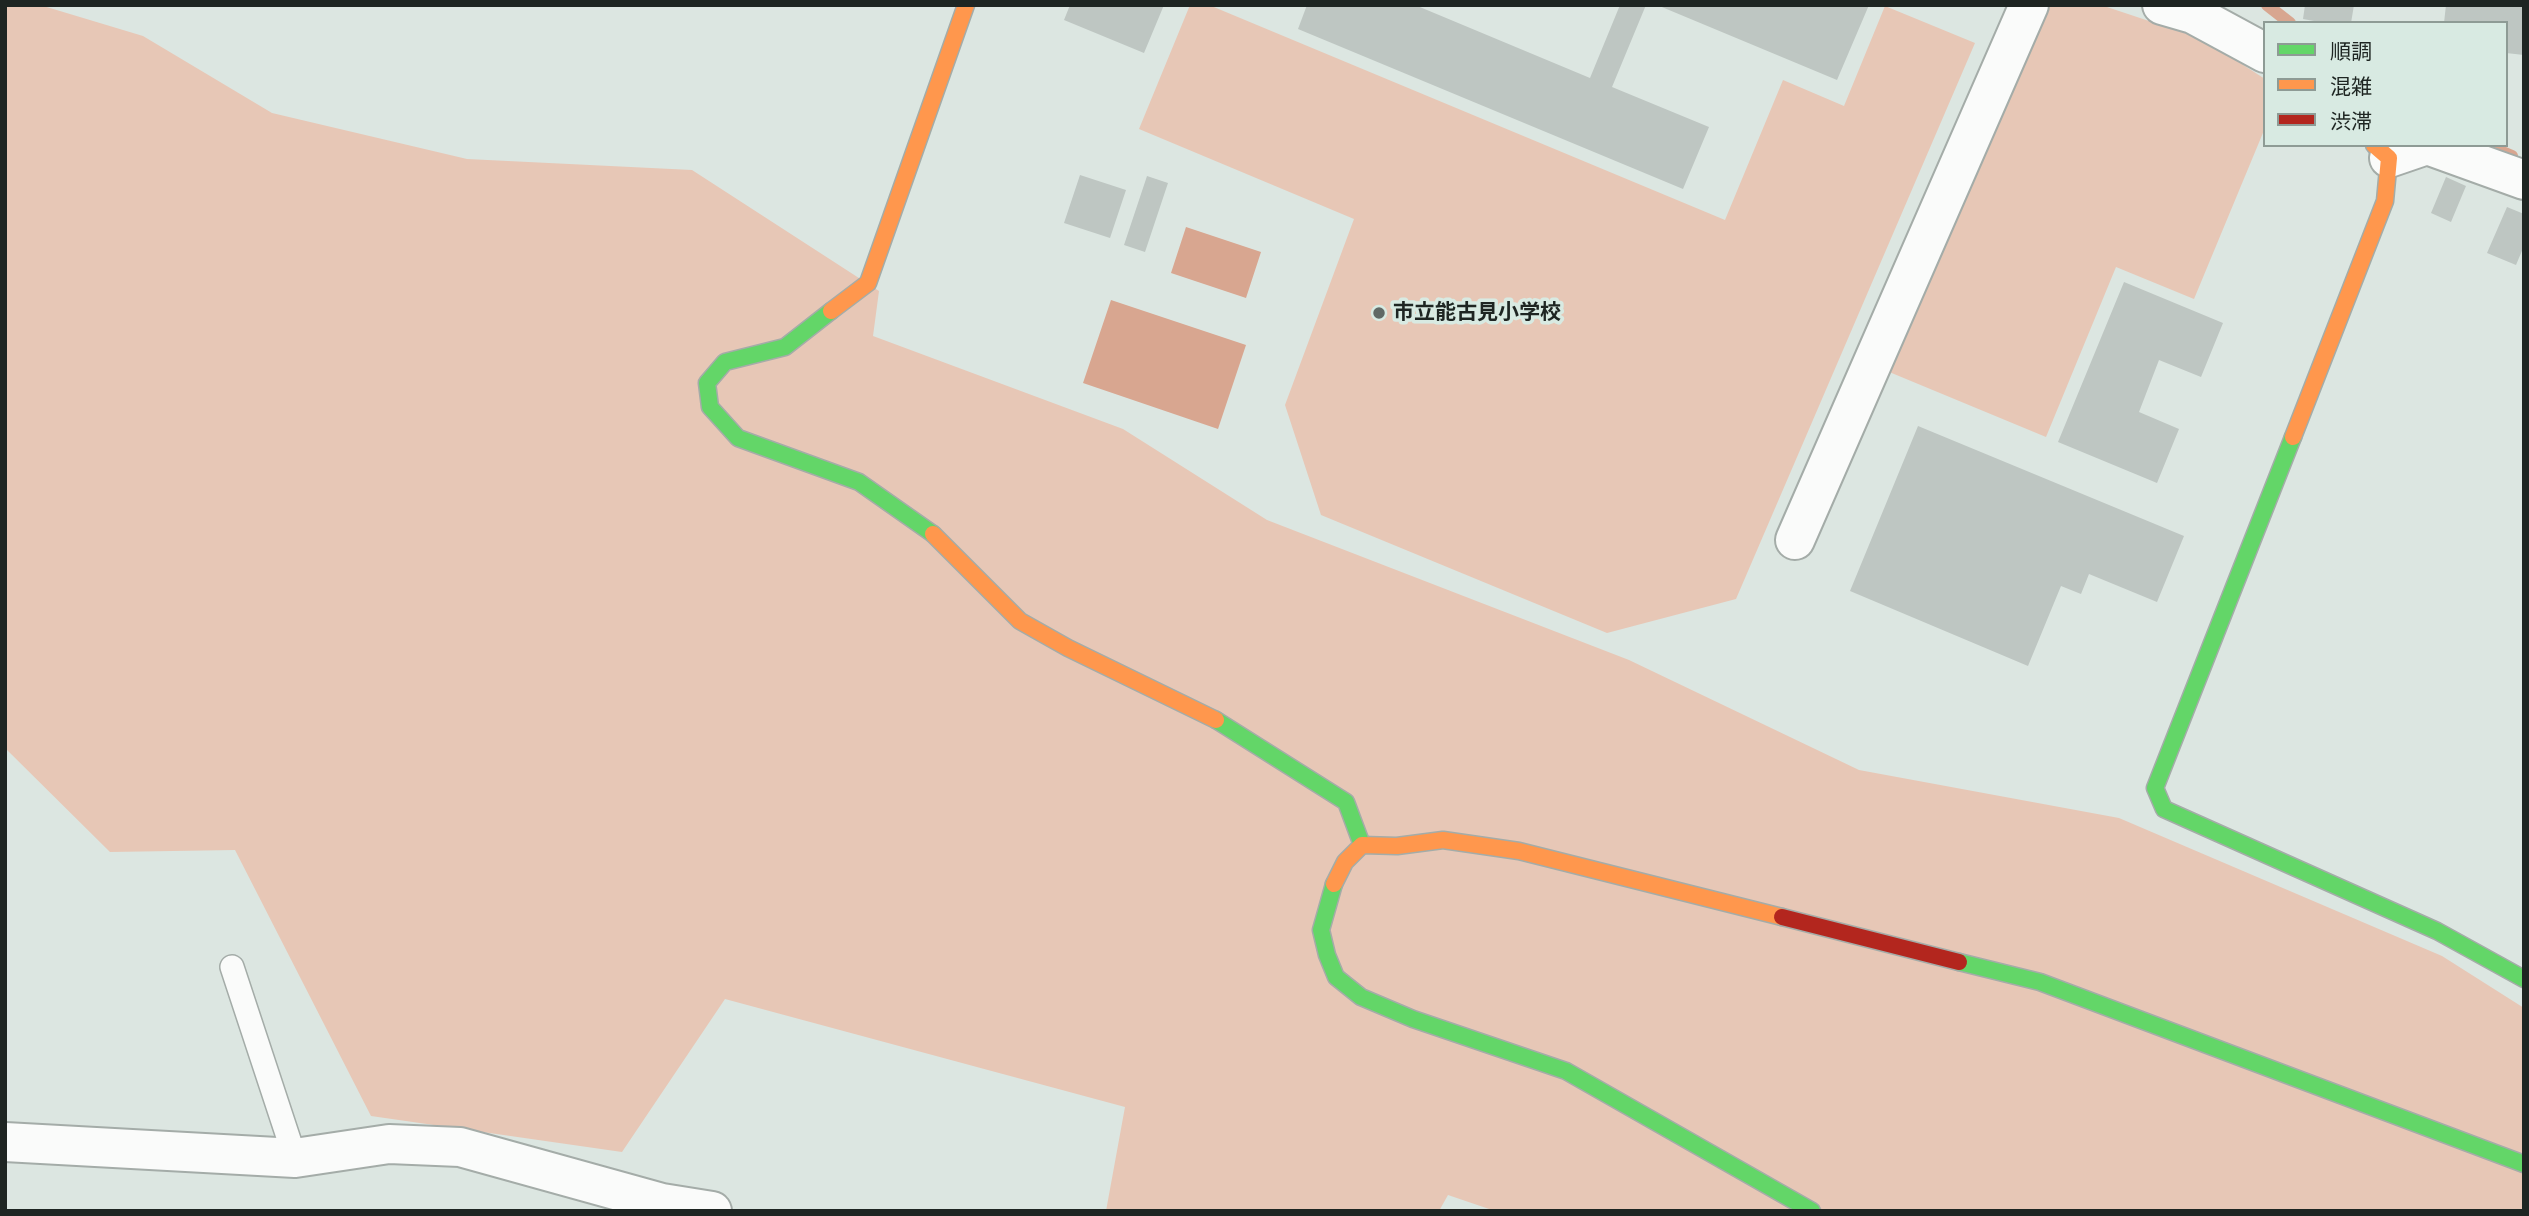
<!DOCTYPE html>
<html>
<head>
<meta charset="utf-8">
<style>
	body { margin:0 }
	#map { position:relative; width:2529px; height:1216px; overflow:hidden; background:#dce6e1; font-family:"IBM Plex Sans","Noto Sans JP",sans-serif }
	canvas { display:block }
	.frame { position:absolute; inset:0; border:7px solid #1e2522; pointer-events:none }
	.legend { position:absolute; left:2263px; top:21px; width:245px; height:126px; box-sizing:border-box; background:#d8eae2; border:2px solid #8e9b95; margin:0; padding:9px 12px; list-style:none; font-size:21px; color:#1e2522 }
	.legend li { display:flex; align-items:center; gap:14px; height:35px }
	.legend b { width:35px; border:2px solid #8e9b95 }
</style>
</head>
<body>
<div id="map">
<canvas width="2529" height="1216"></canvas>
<div class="frame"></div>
<ul class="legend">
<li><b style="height:9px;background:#63d668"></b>順調</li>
<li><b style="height:9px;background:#ff974d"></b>混雑</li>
<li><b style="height:9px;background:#b3261e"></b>渋滞</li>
</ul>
</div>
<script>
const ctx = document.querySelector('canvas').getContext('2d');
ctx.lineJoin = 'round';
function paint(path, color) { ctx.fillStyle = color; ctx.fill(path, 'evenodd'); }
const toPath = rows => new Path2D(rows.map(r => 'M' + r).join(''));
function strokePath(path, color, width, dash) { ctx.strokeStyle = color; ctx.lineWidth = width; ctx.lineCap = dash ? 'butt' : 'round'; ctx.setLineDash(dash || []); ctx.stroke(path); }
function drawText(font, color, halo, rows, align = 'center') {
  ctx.font = font + ' "IBM Plex Sans","Noto Sans JP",sans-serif'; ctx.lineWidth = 7; ctx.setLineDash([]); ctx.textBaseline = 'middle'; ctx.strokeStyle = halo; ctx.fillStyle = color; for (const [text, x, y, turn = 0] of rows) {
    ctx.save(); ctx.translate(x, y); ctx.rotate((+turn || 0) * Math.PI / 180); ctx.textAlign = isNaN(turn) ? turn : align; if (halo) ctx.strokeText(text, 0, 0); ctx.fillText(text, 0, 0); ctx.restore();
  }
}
paint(toPath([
	[5,5,40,5,143,36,272,113,467,159,692,170,879,291,873,336,1123,429,1267,520,1629,660,1859,770,2119,818,2442,956,2524,1008,2524,1211,1495,1211,1448,1195,1439,1211,1106,1211,1125,1107,725,999,622,1152,371,1116,235,850,110,852,5,748],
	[1190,5,1209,5,1725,220,1783,80,1844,106,1885,6,1975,43,1736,599,1607,633,1321,515,1285,405,1354,219,1139,129],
	[2043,5,2101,5,2203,39,2265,79,2265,128,2194,299,2116,267,2046,437,1882,369]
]), '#e7c7b6');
paint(toPath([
	[1186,227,1261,252,1246,298,1171,273],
	[1111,300,1246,345,1218,429,1083,383]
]), '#d8a690');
strokePath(toPath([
	[2267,5,2290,23],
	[2486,145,2512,156]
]), '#d8a690', 12);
paint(toPath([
	[1070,5,1164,5,1144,53,1064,20],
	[1307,5,1415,5,1590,78,1620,5,1646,5,1612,87,1709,127,1683,189,1298,29],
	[1657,5,1869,5,1837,80],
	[2305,5,2354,5,2351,23,2325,23,2303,19],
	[2446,5,2524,5,2524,55,2506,53,2506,23,2444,23],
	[1080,175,1126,190,1110,238,1064,223],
	[1147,176,1168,183,1145,252,1124,245],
	[2446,177,2466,186,2451,222,2431,213],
	[2507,207,2524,214,2524,246,2516,265,2487,253],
	[2124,282,2223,323,2201,377,2159,360,2139,412,2179,429,2157,483,2058,442],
	[1918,426,2184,536,2157,602,2089,574,2081,594,2061,586,2028,666,1850,591]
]), '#bec6c2');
const lane = toPath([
	[232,967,295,1158]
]);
const street = toPath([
	[2162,5,2193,14],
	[2196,5,2193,14,2265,53],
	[2389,158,2427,145,2524,180],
	[1795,540,2029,5],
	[5,1142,295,1158,389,1144,460,1147,662,1203,712,1211]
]);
const fast = toPath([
	[831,311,785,347,725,362,707,383,710,407,738,438,859,482,933,534],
	[2293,437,2155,788,2164,809,2437,931,2524,979],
	[1216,720,1346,802,1362,845],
	[1334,884,1321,930,1327,955,1336,977,1361,997,1413,1019,1566,1071,1812,1211],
	[1959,962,2040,982,2524,1164]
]);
const slow = toPath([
	[831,311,868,283,966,5],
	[2293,437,2385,201,2389,158,2374,145],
	[933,534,1020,621,1068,648,1216,720],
	[1334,884,1345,862,1362,845,1397,846,1443,840,1519,851,1782,917]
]);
const jam = toPath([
	[1782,917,1959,962]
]);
strokePath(lane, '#a4aca8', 26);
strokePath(street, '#a4aca8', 42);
strokePath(fast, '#a4aca8', 19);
strokePath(slow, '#a4aca8', 19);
strokePath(jam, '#a4aca8', 19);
strokePath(lane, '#fafbfa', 23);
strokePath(street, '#fafbfa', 38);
strokePath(fast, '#63d668', 16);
strokePath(slow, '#ff974d', 16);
strokePath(jam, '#b3261e', 16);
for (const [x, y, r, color] of [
	[1379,313,7,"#606965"]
]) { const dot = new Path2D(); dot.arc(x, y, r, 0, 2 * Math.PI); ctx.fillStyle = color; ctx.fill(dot); strokePath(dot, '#d8eae2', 2.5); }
drawText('bold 21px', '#1e2522', '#d8eae2', [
	["市立能古見小学校",1393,313]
], 'left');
</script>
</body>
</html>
